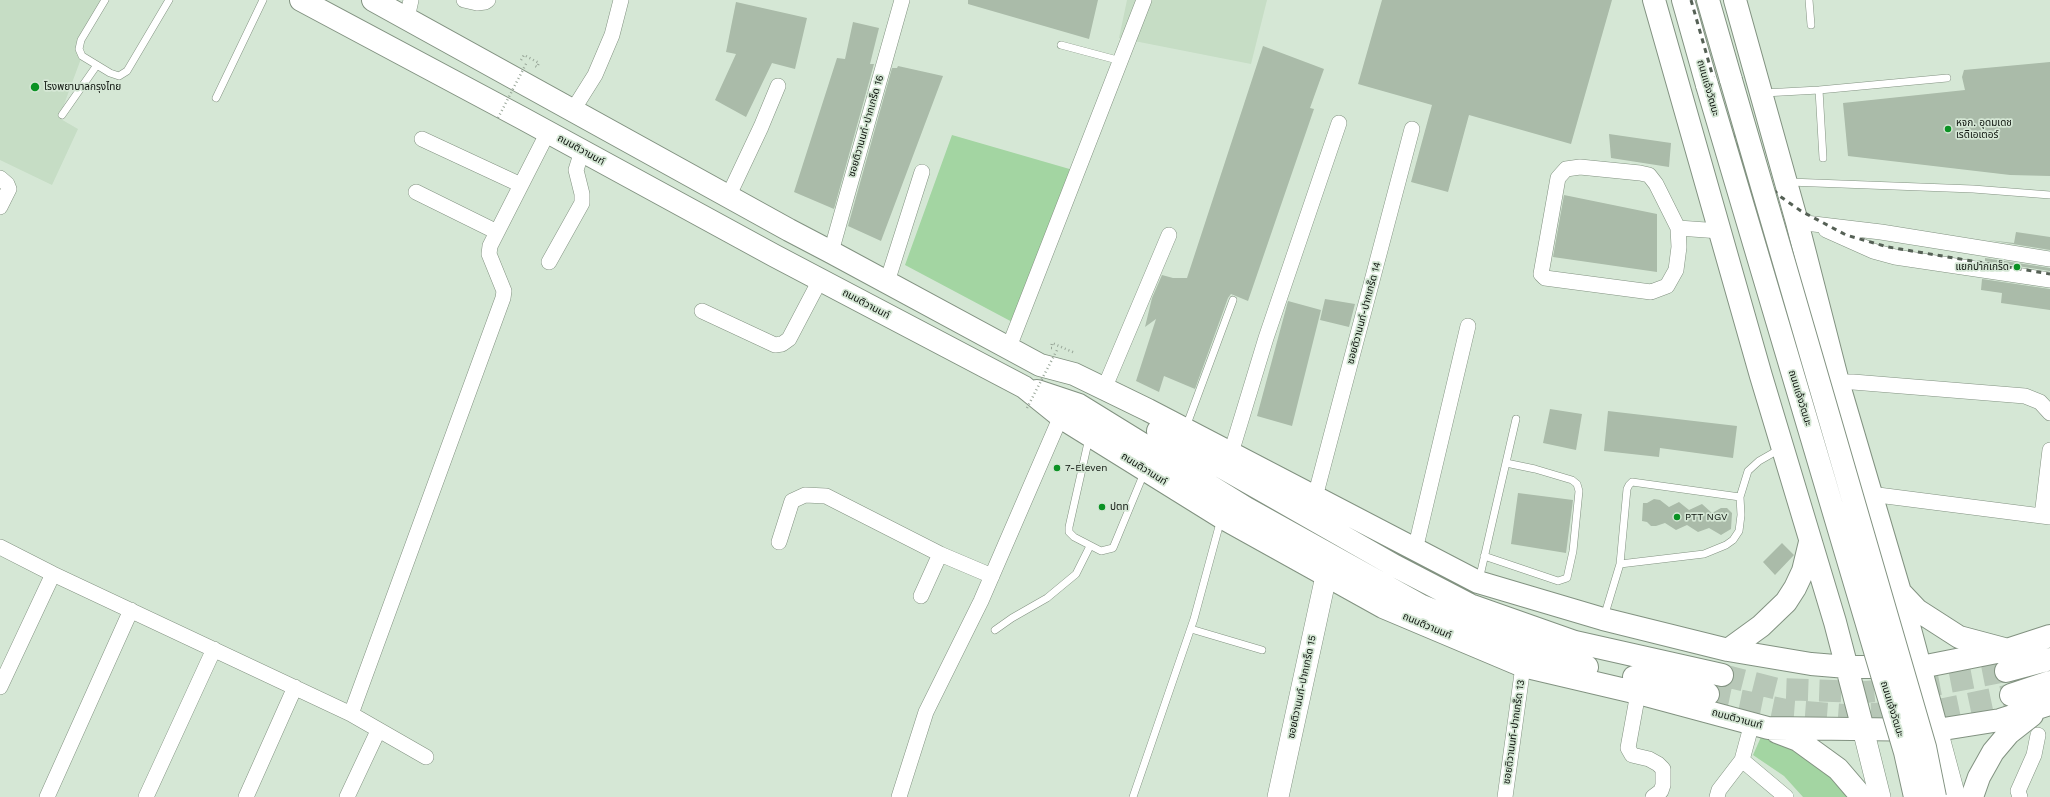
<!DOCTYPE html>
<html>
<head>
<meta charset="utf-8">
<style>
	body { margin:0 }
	canvas { display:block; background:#d5e7d5 }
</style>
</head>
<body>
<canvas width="2050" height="797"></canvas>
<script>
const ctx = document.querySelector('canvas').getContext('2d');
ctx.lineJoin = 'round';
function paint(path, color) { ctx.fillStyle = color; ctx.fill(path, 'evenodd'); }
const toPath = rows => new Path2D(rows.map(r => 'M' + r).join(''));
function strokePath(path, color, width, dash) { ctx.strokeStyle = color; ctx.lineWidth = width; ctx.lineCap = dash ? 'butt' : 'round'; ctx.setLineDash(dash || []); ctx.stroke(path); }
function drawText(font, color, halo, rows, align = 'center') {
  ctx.font = font + ' "Work Sans","Noto Sans Thai",sans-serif'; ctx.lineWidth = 3.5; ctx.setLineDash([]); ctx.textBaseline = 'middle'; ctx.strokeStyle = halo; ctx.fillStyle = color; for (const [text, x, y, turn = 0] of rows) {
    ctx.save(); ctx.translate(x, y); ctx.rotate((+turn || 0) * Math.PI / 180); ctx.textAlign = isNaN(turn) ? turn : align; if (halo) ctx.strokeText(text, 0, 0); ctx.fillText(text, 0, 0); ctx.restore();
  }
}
paint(toPath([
	[0,0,105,0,81,40,82,56,59,118,78,129,52,185,0,160],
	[1127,0,1267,0,1251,64,1119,38]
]), '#c6ddc5');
paint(toPath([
	[952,135,1073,170,1016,324,905,265],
	[1765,728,1810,754,1852,797,1803,797,1784,776,1753,755]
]), '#a3d5a2');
paint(toPath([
	[968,0,1098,0,1089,39,968,4],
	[1382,0,1612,0,1571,144,1469,115,1448,192,1411,182,1432,105,1358,84],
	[736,2,807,18,795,69,772,63,746,117,715,100,736,54,726,52],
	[853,22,879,28,870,64,874,64,834,209,794,192,837,58,845,59],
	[1263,46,1324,69,1310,108,1314,109,1248,301,1231,294,1228,298,1195,389,1164,376,1159,392,1136,381,1156,319,1145,327,1152,298,1162,275,1173,278,1187,278],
	[2050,62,2050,176,2010,175,1848,156,1843,103,1965,90,1962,77,1964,70],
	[898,66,943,76,881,241,848,226,892,68,897,68],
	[1609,134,1671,143,1669,167,1611,158],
	[1564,195,1657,214,1657,272,1553,257],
	[2016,232,2050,237,2050,250,1988,240,2014,243],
	[1985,258,2050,268,2050,271,1985,261],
	[1982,279,2050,289,2050,310,2001,303,2002,293,1981,290],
	[1325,299,1355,304,1349,327,1320,320],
	[1288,301,1321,310,1292,426,1257,416],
	[1550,409,1582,414,1576,450,1543,443],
	[1608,411,1737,426,1733,458,1660,448,1659,457,1604,451],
	[1518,493,1573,500,1566,553,1511,544],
	[1654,499,1660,500,1669,507,1679,502,1689,510,1702,504,1712,513,1721,508,1727,508,1732,513,1731,529,1721,535,1709,528,1698,532,1687,525,1676,530,1665,523,1656,526,1651,526,1647,522,1642,521,1643,503,1647,503],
	[1782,543,1794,555,1775,575,1763,562]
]), '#aabba9');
strokePath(toPath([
	[1722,675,1778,689,1866,692,1934,685,2006,671],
	[1708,694,1791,711,1844,715,1919,712,1944,709,2011,695]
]), '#b7c7b7', 22, [22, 11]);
const lane = toPath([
	[105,0,81,40,79,49,82,56,110,73,119,76,127,71,169,0],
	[1809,0,1811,25],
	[1061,45,1121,61],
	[1819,90,1823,158],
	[1764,93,1819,90,1947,78],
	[216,98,263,0],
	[62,115,97,65],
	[1789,182,1973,189,2050,195],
	[1186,427,1233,300],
	[1089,438,1069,527,1069,532,1074,537,1101,551,1113,548,1144,473],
	[1484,556,1558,581,1567,578,1573,551,1579,491,1577,484,1572,480,1535,469,1506,463],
	[1620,564,1704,554,1726,545,1733,540,1739,531,1741,515,1740,497],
	[1479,580,1516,419],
	[1604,617,1620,564,1627,489,1629,485,1632,482,1740,497,1748,471,1759,461,1780,449],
	[1191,629,1262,650],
	[995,630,1012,618,1047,598,1076,574,1090,546],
	[1133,797,1194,619,1221,519]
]);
const street = toPath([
	[464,0,477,3,485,2,488,0],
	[407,18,411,0],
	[573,110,595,75,612,35,621,0],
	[422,139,521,185],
	[1580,167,1640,173,1649,175,1656,184,1678,228,1679,247,1676,270,1667,286,1651,292,1545,278,1541,274,1558,178,1566,169,1580,167],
	[0,178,7,184,9,189,0,207],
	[416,192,497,232],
	[728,197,761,127,778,86],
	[1797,222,1881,232,2050,259],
	[1678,228,1720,231],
	[1826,230,1873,251,1895,257,2050,280],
	[831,252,902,0],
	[549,262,582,203,582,194,576,170,582,151],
	[887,282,922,172],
	[702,311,775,345,782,344,789,339,820,280],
	[1009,347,1144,0],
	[1838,382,1853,382,2025,396,2040,402,2050,413],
	[1104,389,1169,235],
	[1231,453,1266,338,1339,123],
	[1870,494,2050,517],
	[1315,497,1412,129],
	[2042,516,2050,450],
	[779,542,792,501,805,495,826,496,940,554,992,576],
	[0,547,53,574,351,714,426,757],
	[1415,550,1468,326],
	[921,596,940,554],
	[0,687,53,574],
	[1638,693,1628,748,1632,755,1649,759,1658,764,1663,769,1663,785,1661,791,1653,797],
	[351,714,503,298,504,291,489,254,490,246,548,132],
	[1752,723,1742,760,1786,797],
	[47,797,131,610],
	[146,797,214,649],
	[246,797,295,687],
	[347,797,378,731],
	[899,797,926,712,981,601,1061,416],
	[1505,797,1523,666],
	[1717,797,1719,790,1742,760],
	[2020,797,2018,791,2034,755,2038,735]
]);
const secondary = toPath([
	[1863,729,1880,797],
	[1937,730,1955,797],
	[1278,797,1326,576]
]);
const primary = toPath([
	[301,0,522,118,775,256,1024,387,1065,420,1221,517,1383,607,1523,666,1638,693,1768,728,1937,730,2000,720,2050,704],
	[373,0,789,230,831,252,1040,365,1074,374,1148,410,1478,582,1603,619,1728,650,1811,664,1847,667,1921,667,2007,650,2050,636],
	[1654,0,1761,376,1835,622,1863,729],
	[1683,0,1707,85],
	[1708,0,1731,80],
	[1735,0,1797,222,1838,382,1900,592,1937,730],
	[1037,391,1079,405,1246,508,1422,606,1515,644,1587,667],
	[1158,431,1395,566,1470,605,1575,642,1722,675],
	[1901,593,1917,610,1959,637,2004,649],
	[1728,650,1761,626,1786,602,1795,588,1803,571,1810,542],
	[2006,671,2050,659],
	[1634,677,1708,694],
	[2011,695,2050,682],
	[1777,732,1798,740,1838,769,1862,797],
	[1972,797,1979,777,1993,752,2009,733,2032,715]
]);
strokePath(lane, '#829281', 8);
strokePath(street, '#829281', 16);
strokePath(secondary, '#829281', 22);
strokePath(primary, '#829281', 24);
strokePath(toPath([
	[521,60,524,55,539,63,537,67,535,66],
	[1052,348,1051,348,1052,343,1075,353]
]), '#98a698', 2.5, [1, 3]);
strokePath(lane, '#fff', 7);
strokePath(street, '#fff', 15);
strokePath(secondary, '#fff', 21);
strokePath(primary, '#fff', 22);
strokePath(toPath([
	[1691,0,1715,84,1734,138,1746,159,1764,181,1781,197,1801,211,1846,235,1888,247,2050,274]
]), '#556055', 3, [5, 5]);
const primaryBridge = toPath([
	[1731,80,1925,747,1935,797],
	[1707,85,1905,752,1915,797]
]);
strokePath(primaryBridge, '#829281', 24, []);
strokePath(toPath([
	[498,118,527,62],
	[1027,408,1057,350]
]), '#98a698', 2.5, [1, 3]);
strokePath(primaryBridge, '#fff', 22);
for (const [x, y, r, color] of [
	[35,87,5,"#0b9224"],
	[1948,129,4,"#0b9224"],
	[2017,267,4,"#0b9224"],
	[1057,468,4,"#0b9224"],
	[1102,507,4,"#0b9224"],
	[1677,517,4,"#0b9224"]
]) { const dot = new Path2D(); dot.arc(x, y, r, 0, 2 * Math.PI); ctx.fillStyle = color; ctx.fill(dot); strokePath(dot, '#d5e7d5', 1.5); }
drawText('10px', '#0a100a', '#d5e7d5', [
	["โรงพยาบาลกรุงไทย",44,87],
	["หจก. อุดมเดช",1956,123],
	["เรดิเอเตอร์",1956,135],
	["แยกปากเกร็ด",2009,267,"right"],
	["7-Eleven",1065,468],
	["ปตท",1110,507],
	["PTT NGV",1685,517]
], 'left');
drawText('10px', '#0a100a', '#d5e7d5', [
	["ถนนแจ้งวัฒนะ",1708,88,74],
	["ซอยติวานนท์-ปากเกร็ด 16",866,126,-74],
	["ถนนติวานนท์",581,150,29],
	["ถนนติวานนท์",866,304,28],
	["ซอยติวานนท์-ปากเกร็ด 14",1364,313,-75],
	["ถนนแจ้งวัฒนะ",1800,398,73],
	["ถนนติวานนท์",1144,469,32],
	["ถนนติวานนท์",1427,626,23],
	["ซอยติวานนท์-ปากเกร็ด 15",1302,687,-78],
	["ถนนแจ้งวัฒนะ",1892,709,73],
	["ถนนติวานนท์",1737,719,15],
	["ซอยติวานนท์-ปากเกร็ด 13",1514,732,-82]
]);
</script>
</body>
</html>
